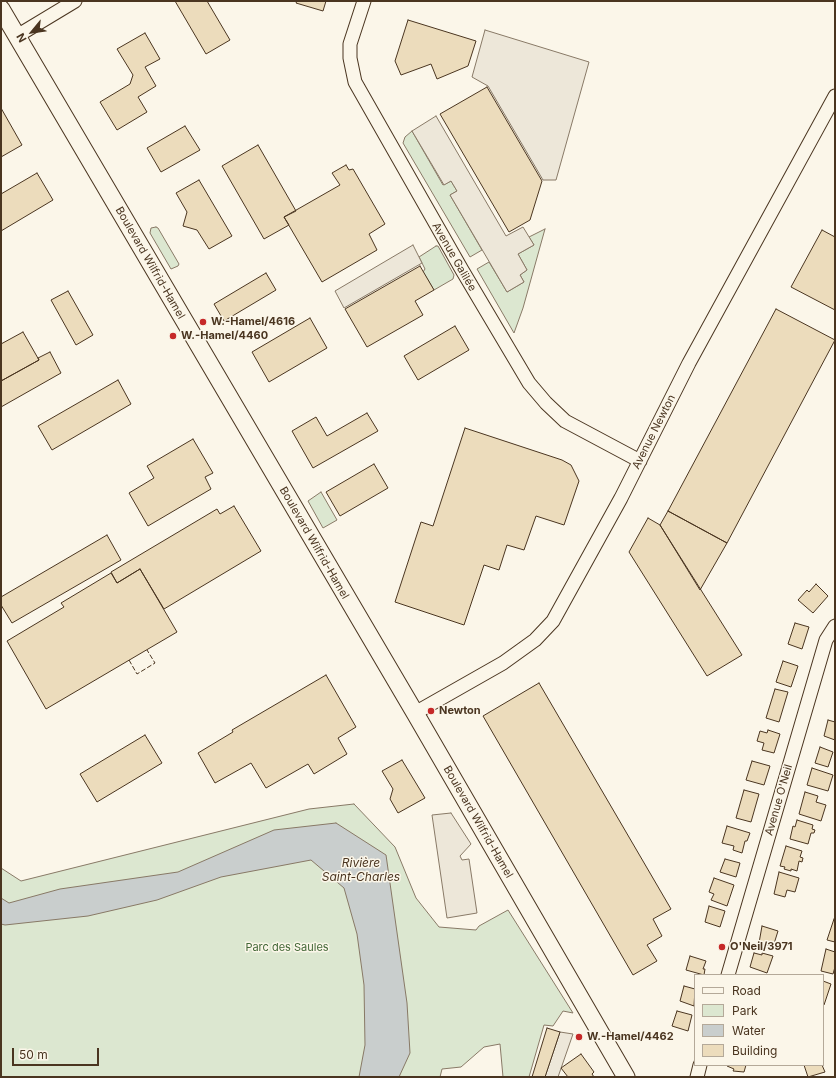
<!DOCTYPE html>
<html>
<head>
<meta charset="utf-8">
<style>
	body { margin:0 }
	#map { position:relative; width:836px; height:1078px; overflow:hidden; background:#fbf6e9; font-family:Inter,sans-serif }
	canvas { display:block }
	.frame { position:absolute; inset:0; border:2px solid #4a3520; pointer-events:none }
	.legend { position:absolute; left:694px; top:974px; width:130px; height:92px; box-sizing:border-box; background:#fbf6e9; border:1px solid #b4a999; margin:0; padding:5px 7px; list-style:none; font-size:12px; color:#4a3520 }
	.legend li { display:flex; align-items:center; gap:8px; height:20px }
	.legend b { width:20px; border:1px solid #b4a999 }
	.north { position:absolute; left:12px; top:12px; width:40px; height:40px; -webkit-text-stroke:3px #fbf6e9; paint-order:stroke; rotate:241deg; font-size:11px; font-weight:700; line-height:16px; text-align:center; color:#4a3520 }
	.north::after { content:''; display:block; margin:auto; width:14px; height:18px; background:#4a3520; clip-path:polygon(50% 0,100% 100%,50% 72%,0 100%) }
	.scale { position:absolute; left:12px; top:1048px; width:87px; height:18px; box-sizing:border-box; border:2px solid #4a3520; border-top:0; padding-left:5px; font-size:12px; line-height:14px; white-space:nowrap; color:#4a3520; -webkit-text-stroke:3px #fbf6e9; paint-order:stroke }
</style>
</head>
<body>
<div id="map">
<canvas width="836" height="1078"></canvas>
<div class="frame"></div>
<ul class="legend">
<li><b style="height:5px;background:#fbf6e9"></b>Road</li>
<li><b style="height:11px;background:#dce7d0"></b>Park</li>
<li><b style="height:11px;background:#c9cecd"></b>Water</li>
<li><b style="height:11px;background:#ecdcbc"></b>Building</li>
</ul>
<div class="north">N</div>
<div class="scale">50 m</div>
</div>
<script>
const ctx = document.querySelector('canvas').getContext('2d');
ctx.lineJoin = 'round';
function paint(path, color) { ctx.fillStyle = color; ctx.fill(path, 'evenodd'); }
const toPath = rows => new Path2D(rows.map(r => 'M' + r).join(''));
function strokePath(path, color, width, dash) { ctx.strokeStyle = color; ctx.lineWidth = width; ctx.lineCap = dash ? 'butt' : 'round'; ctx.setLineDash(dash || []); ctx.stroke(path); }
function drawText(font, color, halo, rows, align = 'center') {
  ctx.font = font + ' Inter,sans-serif'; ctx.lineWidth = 3; ctx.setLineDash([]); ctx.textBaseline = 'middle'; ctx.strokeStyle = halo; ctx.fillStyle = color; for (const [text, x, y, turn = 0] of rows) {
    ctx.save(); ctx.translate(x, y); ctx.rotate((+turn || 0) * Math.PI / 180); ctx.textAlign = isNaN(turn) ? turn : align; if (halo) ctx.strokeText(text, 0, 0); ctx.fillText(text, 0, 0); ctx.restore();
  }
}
const green = toPath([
	[412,131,443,185,451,181,457,191,450,195,482,250,470,257,403,143,405,137,412,131],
	[156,227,158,228,179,264,178,266,171,269,150,233,151,228,156,227],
	[545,229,523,308,514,333,477,269,489,262,507,292,524,282,520,275,527,270,518,254,534,245,529,237,545,229],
	[436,246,438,246,454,275,453,279,434,290,423,272,425,269,419,257,436,246],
	[321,492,337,520,323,528,308,501,321,492],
	[354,804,395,847,416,898,439,927,476,930,479,926,508,910,573,1013,563,1011,553,1026,544,1025,529,1077,503,1077,500,1044,484,1047,461,1067,442,1069,440,1077,1,1077,1,868,21,881,309,809,354,804]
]);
paint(green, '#dce7d0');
strokePath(green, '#887966', 1);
const parking = toPath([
	[485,30,589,62,556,180,543,180,488,86,472,77,485,30],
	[436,116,506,236,523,227,534,245,518,254,527,270,520,275,524,282,507,292,450,195,457,191,451,181,444,185,412,131,436,116],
	[413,245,422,263,344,308,335,291,413,245],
	[451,813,471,844,460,856,462,860,469,859,477,913,447,918,432,815,451,813],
	[560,1032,573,1034,558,1077,545,1077,560,1032]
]);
paint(parking, '#ede7d9');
strokePath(parking, '#887966', 1);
const water = toPath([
	[336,823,386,855,407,1003,410,1053,399,1077,359,1077,365,1045,364,985,357,934,344,888,311,860,221,877,157,900,88,916,5,925,1,924,1,898,9,903,60,889,178,872,274,830,336,823]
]);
paint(water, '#c9cecd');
strokePath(water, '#887966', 1);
const building = toPath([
	[175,1,207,1,230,40,206,54,175,1],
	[297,1,326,1,323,11,296,3,297,1],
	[408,20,476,41,468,66,437,79,431,64,401,75,395,61,408,20],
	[145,33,160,59,145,67,156,86,138,97,147,112,117,130,100,102,130,84,133,75,117,49,145,33],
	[487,87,542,181,530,220,509,232,440,114,487,87],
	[1,108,22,145,1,157,1,108],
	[185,126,200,150,161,172,147,148,185,126],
	[258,145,296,211,284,217,289,225,264,239,222,166,258,145],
	[346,165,349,170,353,169,385,224,369,234,377,250,322,282,284,217,340,185,332,173,346,165],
	[37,173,53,200,1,231,1,194,37,173],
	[199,180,232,236,209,249,197,230,183,226,187,212,176,193,199,180],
	[822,230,835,237,835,310,791,287,822,230],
	[420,266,434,290,415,301,423,315,367,347,345,309,420,266],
	[266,273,276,290,224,321,214,304,266,273],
	[68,291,93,335,76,345,51,300,68,291],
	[776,309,835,340,727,543,668,511,776,309],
	[310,318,327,348,269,382,252,352,310,318],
	[455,326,469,350,418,380,404,356,455,326],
	[23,332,39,360,1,381,1,344,23,332],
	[50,352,61,373,1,407,1,381,39,360,38,358,50,352],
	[118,380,131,404,52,450,38,426,118,380],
	[367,413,378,431,313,468,292,431,316,417,327,436,367,413],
	[465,428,562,460,571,465,579,481,564,525,536,516,524,550,507,545,499,570,484,565,464,625,395,602,421,522,433,526,465,428],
	[193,439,213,473,205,477,211,489,148,526,129,493,154,478,147,466,193,439],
	[374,464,388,488,340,516,326,492,374,464],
	[234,506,261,551,164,609,140,569,117,583,111,572,217,509,220,514,234,506],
	[668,511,727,543,700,590,660,525,668,511],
	[648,518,660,525,742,655,707,676,629,552,648,518],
	[107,535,121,560,12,623,1,605,1,597,107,535],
	[140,569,177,632,46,709,7,641,64,607,61,603,111,573,117,583,140,569],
	[816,584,828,596,813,613,798,600,807,590,809,592,816,584],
	[795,623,809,627,802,649,788,644,795,623],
	[783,661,798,666,791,687,776,682,783,661],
	[326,675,356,727,338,738,347,754,314,774,308,764,266,788,251,763,215,783,198,753,233,732,232,730,326,675],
	[539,683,671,909,653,919,662,936,647,945,657,961,633,975,483,716,539,683],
	[775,689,788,692,779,722,766,718,775,689],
	[828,720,835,722,835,740,824,736,828,720],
	[768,730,780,734,774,753,762,750,764,743,757,741,760,731,767,733,768,730],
	[145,735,162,763,97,802,80,774,145,735],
	[820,747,833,752,828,767,815,763,820,747],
	[402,760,425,798,398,813,390,799,393,789,382,771,402,760],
	[752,761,770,766,764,785,746,780,752,761],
	[812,768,833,775,828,791,807,785,812,768],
	[744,790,759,794,751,822,736,818,744,790],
	[805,792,818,796,816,802,826,805,821,821,799,814,805,792],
	[797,820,813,825,812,829,815,830,814,833,811,833,808,844,790,839,793,826,795,827,797,820],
	[727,826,750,833,747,841,745,841,742,853,733,850,734,846,722,843,727,826],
	[786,846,802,851,800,857,803,858,802,862,799,861,797,871,791,869,791,871,784,869,785,867,780,866,786,846],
	[725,859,740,863,736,877,720,872,725,859],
	[779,872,799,878,795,892,787,890,785,897,774,894,779,872],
	[714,878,734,885,727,906,711,900,714,894,709,892,714,878],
	[709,906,725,911,720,927,705,922,709,906],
	[834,919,835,919,835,942,827,940,834,919],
	[762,926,778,931,773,947,759,943,762,926],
	[826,949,835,952,835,967,833,974,821,971,826,949],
	[754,953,762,955,762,953,773,956,767,973,750,967,754,953],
	[690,956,706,961,703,969,705,969,704,975,686,970,690,956],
	[823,981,831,984,824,1005,823,1005,823,981],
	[684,986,695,989,694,1006,680,1001,684,986],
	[677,1011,692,1015,688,1031,672,1026,677,1011],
	[547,1028,560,1032,545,1077,532,1077,547,1028],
	[581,1054,594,1072,592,1074,594,1077,568,1077,561,1068,581,1054],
	[727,1065,746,1065,744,1072,733,1071,734,1069,727,1066,727,1065],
	[804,1065,822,1065,825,1072,808,1077,804,1065]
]);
paint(building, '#ecdcbc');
strokePath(building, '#4a3520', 1);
const minor = toPath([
	[364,1,350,44,350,58,355,82,462,270,529,383,546,403,565,421,640,461],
	[17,36,75,1],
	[415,713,503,663,535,640,553,621,621,498,689,363,835,96],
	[728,975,826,640,835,626],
	[697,1077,700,1065]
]);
const major = toPath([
	[1,9,415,713,626,1077]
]);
strokePath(minor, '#4a3520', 15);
strokePath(major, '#4a3520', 19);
strokePath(minor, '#fbf6e9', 13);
strokePath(major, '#fbf6e9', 17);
strokePath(toPath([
	[129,660,137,674,155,663,147,650]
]), '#4a3520', 1, [5, 2]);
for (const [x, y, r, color] of [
	[203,322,4,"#c62828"],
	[173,336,4,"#c62828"],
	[431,711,4,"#c62828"],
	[722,947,4,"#c62828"],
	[579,1037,4,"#c62828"]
]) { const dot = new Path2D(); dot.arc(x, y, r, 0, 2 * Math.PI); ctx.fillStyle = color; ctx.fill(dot); strokePath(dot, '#fbf6e9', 1.5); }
drawText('11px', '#4a3520', '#fbf6e9', [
	["Avenue Galilée",454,257,60],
	["Boulevard Wilfrid-Hamel",150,263,60],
	["Avenue Newton",654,432,-63],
	["Boulevard Wilfrid-Hamel",314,543,60],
	["Avenue O'Neil",779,800,-74],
	["Boulevard Wilfrid-Hamel",478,822,60]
]);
drawText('bold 11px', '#4a3520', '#fbf6e9', [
	["W.-Hamel/4616",211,322],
	["W.-Hamel/4460",181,336],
	["Newton",439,711],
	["O'Neil/3971",730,947],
	["W.-Hamel/4462",587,1037]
], 'left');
drawText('11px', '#436837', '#fbf6e9', [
	["Parc des Saules",287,948]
]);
drawText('italic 12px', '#4a3520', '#fbf6e9', [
	["Rivière",361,863],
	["Saint-Charles",361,877]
]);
</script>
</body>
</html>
